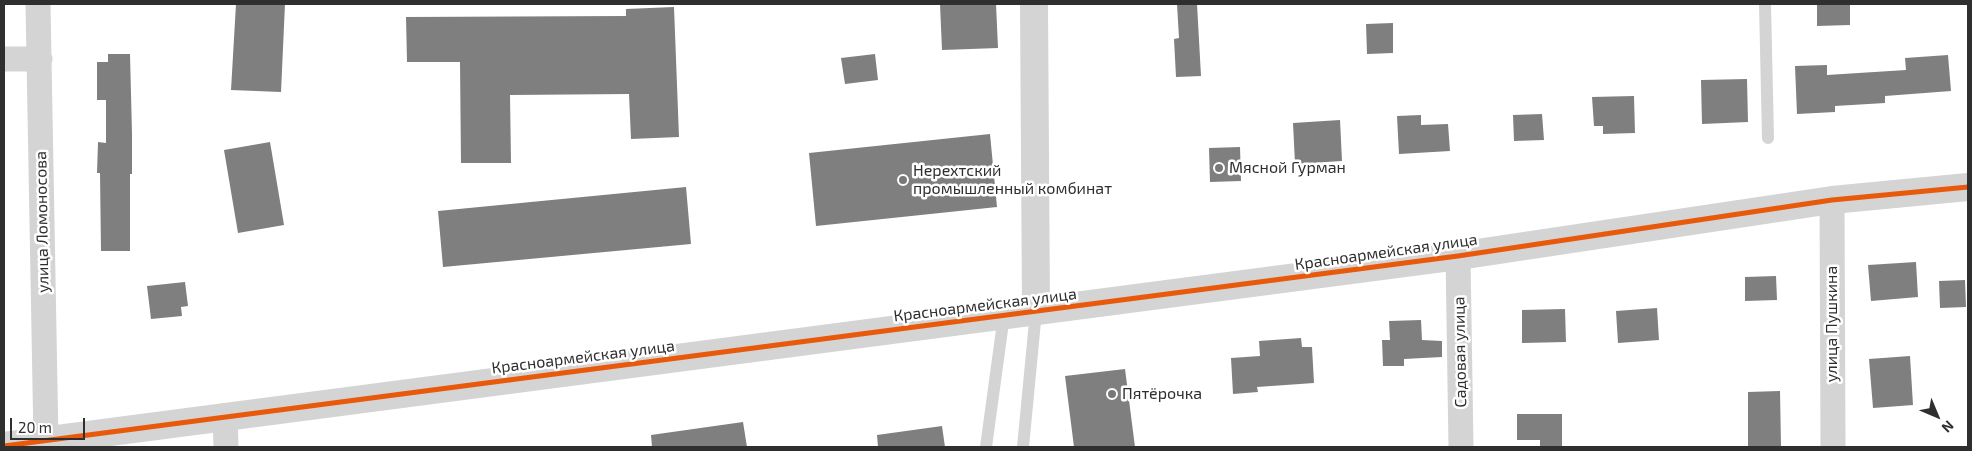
<!DOCTYPE html>
<html>
<head>
<meta charset="utf-8">
<style>
	body { margin:0 }
	#map { position:relative; width:1972px; height:451px; overflow:hidden; background:#fff; font-family:"Exo 2",sans-serif }
	canvas { display:block }
	.frame { position:absolute; inset:0; border:5px solid #2f2f2f; pointer-events:none }
	.north { position:absolute; left:1912px; top:391px; width:50px; height:50px; -webkit-text-stroke:4px #fff; paint-order:stroke; rotate:135deg; font-size:14px; font-weight:700; line-height:20px; text-align:center; color:#2f2f2f }
	.north::after { content:''; display:block; margin:auto; width:18px; height:22px; background:#2f2f2f; clip-path:polygon(50% 0,100% 100%,50% 72%,0 100%) }
	.scale { position:absolute; left:10px; top:418px; width:75px; height:22px; box-sizing:border-box; border:2px solid #2f2f2f; border-top:0; padding-left:6px; font-size:15px; line-height:18px; white-space:nowrap; color:#2f2f2f; -webkit-text-stroke:4px #fff; paint-order:stroke }
</style>
</head>
<body>
<div id="map">
<canvas width="1972" height="451"></canvas>
<div class="frame"></div>
<div class="north">N</div>
<div class="scale">20 m</div>
</div>
<script>
const ctx = document.querySelector('canvas').getContext('2d');
ctx.lineJoin = 'round';
function paint(path, color) { ctx.fillStyle = color; ctx.fill(path, 'evenodd'); }
const toPath = rows => new Path2D(rows.map(r => 'M' + r).join(''));
function strokePath(path, color, width, dash) { ctx.strokeStyle = color; ctx.lineWidth = width; ctx.lineCap = dash ? 'butt' : 'round'; ctx.setLineDash(dash || []); ctx.stroke(path); }
function drawText(font, color, halo, rows, align = 'center') {
  ctx.font = font + ' "Exo 2",sans-serif'; ctx.lineWidth = 5; ctx.setLineDash([]); ctx.textBaseline = 'middle'; ctx.strokeStyle = halo; ctx.fillStyle = color; for (const [text, x, y, turn = 0] of rows) {
    ctx.save(); ctx.translate(x, y); ctx.rotate((+turn || 0) * Math.PI / 180); ctx.textAlign = isNaN(turn) ? turn : align; if (halo) ctx.strokeText(text, 0, 0); ctx.fillText(text, 0, 0); ctx.restore();
  }
}
paint(toPath([
	[236,4,285,4,281,92,231,90],
	[940,4,996,4,998,48,942,50],
	[1177,4,1197,4,1201,76,1176,77,1174,39,1179,38],
	[1817,4,1850,4,1850,25,1817,26],
	[674,7,679,137,631,139,629,94,510,95,511,163,461,163,460,62,407,62,406,17,626,16,626,9],
	[1393,23,1393,53,1367,54,1366,24],
	[108,54,130,54,132,134,132,174,130,174,130,251,101,251,100,173,97,173,98,142,106,143,106,100,97,100,97,62,108,62],
	[875,54,878,80,845,84,841,58],
	[1948,55,1951,91,1885,96,1885,103,1835,106,1835,112,1797,114,1795,66,1827,65,1827,75,1906,70,1905,58],
	[1747,79,1748,122,1702,124,1701,80],
	[1634,96,1635,133,1603,134,1603,126,1594,126,1592,97],
	[1542,114,1544,140,1514,141,1513,115],
	[1421,115,1421,125,1448,124,1450,151,1399,154,1397,116],
	[1340,120,1342,161,1295,164,1293,123],
	[990,134,997,207,816,226,809,153],
	[270,142,284,225,238,233,224,150],
	[1240,147,1241,181,1210,182,1209,148],
	[686,187,691,244,443,267,438,211],
	[1916,262,1918,297,1871,301,1868,265],
	[1776,276,1777,300,1745,301,1745,277],
	[1965,280,1966,307,1940,308,1939,281],
	[185,282,188,306,181,307,182,316,151,319,147,286],
	[1657,308,1659,340,1618,343,1616,311],
	[1565,309,1566,342,1522,343,1522,310],
	[1421,320,1422,340,1442,341,1442,357,1404,359,1404,366,1383,366,1382,340,1390,340,1389,321],
	[1301,338,1302,347,1312,347,1314,383,1257,387,1258,392,1233,394,1231,358,1260,356,1259,341],
	[1910,356,1913,405,1873,408,1869,359],
	[1125,369,1135,447,1074,447,1065,376],
	[1780,391,1781,446,1748,447,1748,392],
	[1517,414,1562,414,1562,447,1540,447,1540,440,1517,440],
	[743,422,747,447,652,447,651,435],
	[942,426,945,447,878,447,877,435]
]), '#7f7f7f');
strokePath(toPath([
	[1765,4,1768,138],
	[986,447,1004,315],
	[1023,447,1036,311]
]), '#d4d4d4', 12);
strokePath(toPath([
	[38,4,46,441],
	[4,59,40,59],
	[1832,200,1833,447],
	[1458,256,1461,447],
	[225,416,226,447]
]), '#d4d4d4', 25);
strokePath(toPath([
	[1034,4,1036,311],
	[4,446,1458,256,1832,200,1968,187]
]), '#d4d4d4', 28);
strokePath(toPath([
	[4,446,1458,256,1832,200,1968,187]
]), '#e8590c', 5);
for (const [x, y, r, color] of [
	[1219,168,5,"#787878"],
	[903,180,5,"#787878"],
	[1112,394,5,"#787878"]
]) { const dot = new Path2D(); dot.arc(x, y, r, 0, 2 * Math.PI); ctx.fillStyle = color; ctx.fill(dot); strokePath(dot, '#fff', 2); }
drawText('16px', '#2f2f2f', '#fff', [
	["Мясной Гурман",1229,168],
	["Нерехтский",913,171],
	["промышленный комбинат",913,189],
	["Пятёрочка",1122,394]
], 'left');
drawText('16px', '#2f2f2f', '#fff', [
	["улица Ломоносова",42,222,-91],
	["Красноармейская улица",1386,252,-8],
	["Красноармейская улица",985,305,-7],
	["улица Пушкина",1832,324,-90],
	["Садовая улица",1460,352,-91],
	["Красноармейская улица",583,357,-7]
]);
</script>
</body>
</html>
